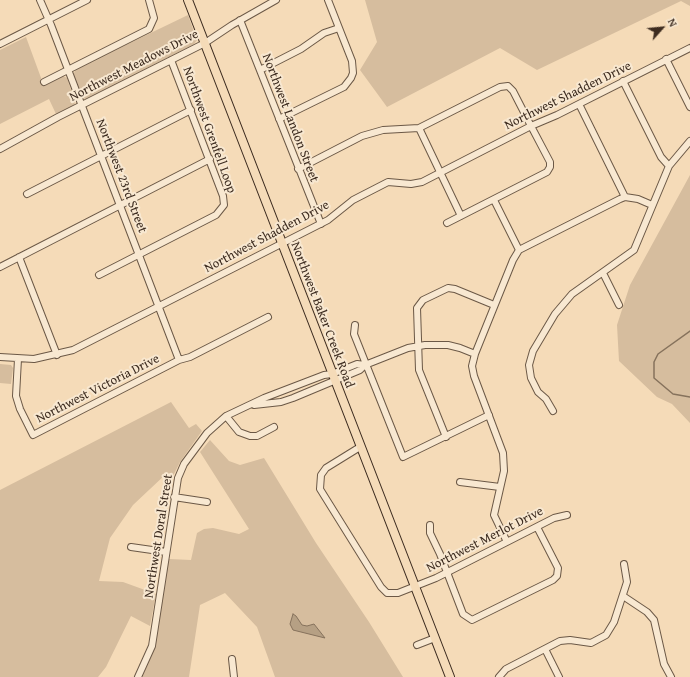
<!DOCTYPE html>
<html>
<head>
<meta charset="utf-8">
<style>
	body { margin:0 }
	#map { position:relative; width:690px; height:677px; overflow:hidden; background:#f5dbb8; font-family:"Gentium Book Plus",serif }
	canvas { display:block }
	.north { position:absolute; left:642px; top:8px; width:40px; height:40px; -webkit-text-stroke:3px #f8e8d1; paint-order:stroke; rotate:63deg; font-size:11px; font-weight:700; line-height:16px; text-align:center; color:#3d2c20 }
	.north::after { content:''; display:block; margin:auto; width:14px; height:18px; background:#3d2c20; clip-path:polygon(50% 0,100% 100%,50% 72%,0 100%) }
</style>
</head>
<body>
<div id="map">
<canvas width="690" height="677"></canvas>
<div class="north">N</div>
</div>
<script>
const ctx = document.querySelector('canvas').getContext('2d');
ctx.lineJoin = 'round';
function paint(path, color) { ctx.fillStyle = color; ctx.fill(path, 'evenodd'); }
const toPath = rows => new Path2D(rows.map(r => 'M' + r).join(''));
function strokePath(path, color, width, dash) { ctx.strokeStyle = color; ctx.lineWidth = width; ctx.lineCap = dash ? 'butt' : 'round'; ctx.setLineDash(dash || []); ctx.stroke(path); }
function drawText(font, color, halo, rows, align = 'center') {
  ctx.font = font + ' "Gentium Book Plus",serif'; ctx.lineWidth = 4; ctx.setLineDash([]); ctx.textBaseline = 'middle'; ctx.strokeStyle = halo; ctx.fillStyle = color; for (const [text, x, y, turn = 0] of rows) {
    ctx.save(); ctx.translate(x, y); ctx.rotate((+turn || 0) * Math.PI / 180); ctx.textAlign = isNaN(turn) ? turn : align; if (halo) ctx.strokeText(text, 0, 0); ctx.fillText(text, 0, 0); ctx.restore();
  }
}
paint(toPath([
	[365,0,690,0,690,6,681,1,537,70,500,48,387,107,360,70,377,42],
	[188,15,197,40,194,44,90,97,85,99,81,96,73,75,76,69],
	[26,37,44,86,63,76,67,78,75,102,74,106,56,114,49,99,0,124,0,50],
	[690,175,690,423,672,404,657,397,619,361,617,325,630,285],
	[0,364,11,365,13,368,11,384,0,383],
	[171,402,189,428,196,424,202,431,180,462,173,476,166,474,133,505,110,538,99,581,123,582,156,594,150,626,131,616,106,667,98,677,0,677,0,490],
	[210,440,229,461,240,465,264,458,316,543,369,622,403,677,275,677,257,627,225,593,200,605,189,677,142,677,150,659,169,559,191,560,197,533,204,529,213,528,239,534,249,529,200,452]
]), '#d6bd9e');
const water = toPath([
	[293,614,296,616,302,625,307,626,314,624,325,638,293,630,290,624,293,614]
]);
paint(water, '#b6a084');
strokePath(water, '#86725c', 1);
strokePath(toPath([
	[690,331,658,354,654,362,654,378,673,394,690,397]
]), '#86725c', 1.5);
const minor = toPath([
	[40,0,51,25,179,360],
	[240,20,321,224],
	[0,44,87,0],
	[666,59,690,107],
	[260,70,301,49,324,33,339,28],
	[623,81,661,157,669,166],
	[44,82,149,29,154,18,149,0],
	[579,104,625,197],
	[279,119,344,87,351,78,353,73,352,61,328,0],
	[419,128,461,216],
	[0,149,58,117,205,43,232,25,276,0],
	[298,169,362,136,383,130,419,128,500,87,508,86,513,91,531,126,550,162,550,167,547,172,447,223],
	[27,194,191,110],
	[494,200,519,250],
	[19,257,57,355],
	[0,267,210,159],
	[603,273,619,305],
	[99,275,216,215,224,205,223,196,171,60],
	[355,325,354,334,403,457,489,415],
	[0,357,34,359,73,350,328,220,353,200,388,182,411,184,422,182,531,126,557,115,690,48],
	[18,359,16,396,20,409,33,435,179,360,190,357,268,317],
	[254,405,281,402,293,398,360,370,365,365],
	[553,411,546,399,538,392,531,378,529,365,533,351,555,314,572,294,634,250,669,166,690,141],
	[226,416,239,432,250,436,257,436,274,427],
	[446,437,419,370,417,308,423,300,448,288,455,289,494,305],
	[360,447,326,468,321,475,320,489,381,587,387,593,398,593,436,578,554,518,567,515],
	[460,482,500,487],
	[174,497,207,502],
	[430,525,430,533,440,554,463,614,472,620,553,580,557,576,558,568,537,527],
	[507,542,494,515,504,471,503,453,474,376,472,366,475,354,513,260,519,250,620,199,625,197,638,199,652,205],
	[131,547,166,552],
	[623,596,647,612,654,620,664,664,671,677],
	[417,645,435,638],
	[545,649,559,677],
	[232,659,234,677],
	[138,677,152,646,178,478,184,464,207,433,226,416,264,398,324,375,332,374,357,364,365,365,408,348,425,345,448,345,460,348,475,354],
	[499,677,506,669,560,641,570,640,591,643,606,635,614,622,627,582,624,564]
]);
const major = toPath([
	[188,0,450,677]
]);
strokePath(minor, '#6b5846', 8);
strokePath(major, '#3d2c20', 10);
strokePath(minor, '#f8e8d1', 6);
strokePath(major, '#f5dbb8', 8);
drawText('13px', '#3d2c20', '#f8e8d1', [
	["Northwest Meadows Drive",134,66,-27],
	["Northwest Shadden Drive",568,96,-26],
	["Northwest Landon Street",290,118,69],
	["Northwest Grenfell Loop",209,130,70],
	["Northwest 23rd Street",121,176,69],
	["Northwest Shadden Drive",267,237,-28],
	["Northwest Baker Creek Road",322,315,69],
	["Northwest Victoria Drive",98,389,-27],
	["Northwest Doral Street",159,536,-81],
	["Northwest Merlot Drive",485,540,-27]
]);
</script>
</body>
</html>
